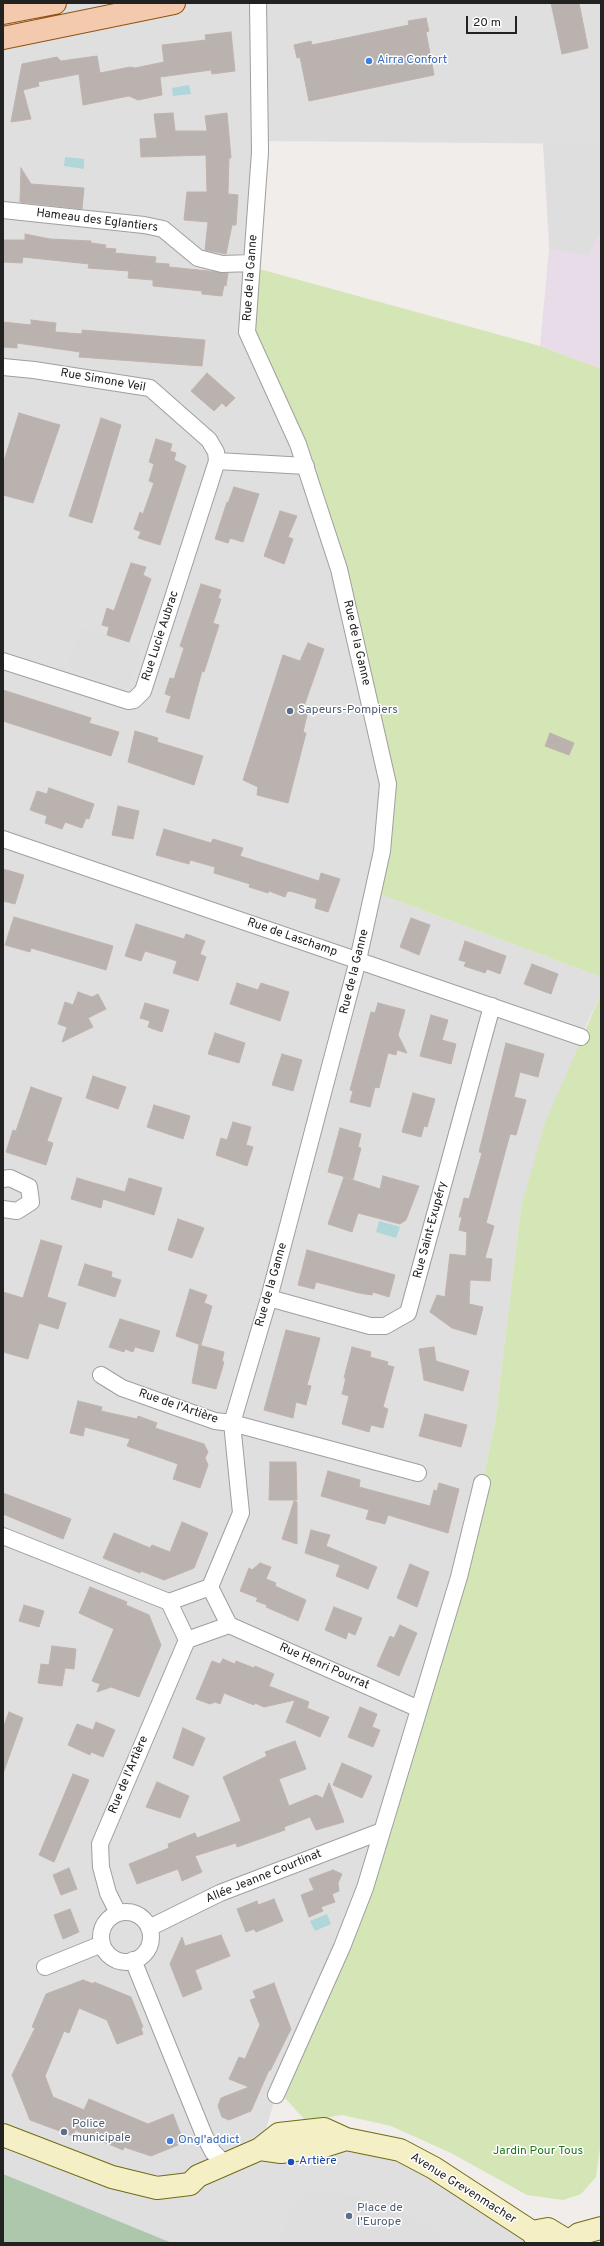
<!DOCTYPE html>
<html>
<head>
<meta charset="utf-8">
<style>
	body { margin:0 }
	#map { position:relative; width:604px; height:2246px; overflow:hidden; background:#f1edea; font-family:Overpass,sans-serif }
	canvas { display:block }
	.frame { position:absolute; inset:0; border:4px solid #222; pointer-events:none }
	.scale { position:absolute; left:466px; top:16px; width:51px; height:18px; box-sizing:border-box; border:2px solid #222; border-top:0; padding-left:5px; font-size:12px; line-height:14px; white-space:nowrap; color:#222; -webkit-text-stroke:3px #fff; paint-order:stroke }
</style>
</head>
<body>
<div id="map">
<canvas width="604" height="2246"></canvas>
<div class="frame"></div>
<div class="scale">20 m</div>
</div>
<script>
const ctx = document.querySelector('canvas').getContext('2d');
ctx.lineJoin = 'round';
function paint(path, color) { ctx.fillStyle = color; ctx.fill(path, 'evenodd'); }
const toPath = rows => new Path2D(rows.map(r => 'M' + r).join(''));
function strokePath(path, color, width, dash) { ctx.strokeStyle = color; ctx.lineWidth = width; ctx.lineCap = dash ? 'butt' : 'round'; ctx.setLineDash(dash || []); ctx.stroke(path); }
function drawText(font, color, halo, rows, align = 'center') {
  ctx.font = font + ' Overpass,sans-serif'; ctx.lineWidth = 3; ctx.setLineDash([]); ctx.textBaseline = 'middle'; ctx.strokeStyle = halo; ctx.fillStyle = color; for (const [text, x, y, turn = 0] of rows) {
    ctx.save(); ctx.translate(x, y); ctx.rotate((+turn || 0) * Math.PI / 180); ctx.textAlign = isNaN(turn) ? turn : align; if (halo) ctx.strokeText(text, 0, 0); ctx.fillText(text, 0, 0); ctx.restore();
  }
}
paint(toPath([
	[25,3,601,3,601,144,260,141,252,267,388,784,374,892,601,977,601,994,584,1030,521,1207,495,1423,482,1483,365,1888,276,2095,260,2149,375,2143,551,2243,3,2243,3,8]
]), '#e0dfdf');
paint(toPath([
	[543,142,601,144,601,369,540,346,549,249]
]), '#e9dce9');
paint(toPath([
	[252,267,540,346,601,369,601,977,374,892,388,784,339,569,247,332],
	[601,994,601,2141,596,2177,581,2194,563,2200,527,2195,451,2153,391,2126,342,2115,306,2121,285,2098,342,1947,482,1483,495,1423,521,1207,545,1123]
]), '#d4e5b6');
paint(toPath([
	[3,2174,172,2243,3,2243]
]), '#adc7ad');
paint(toPath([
	[543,142,601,144,601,230,589,255,550,249],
	[82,627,141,647,128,687,67,667],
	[314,2192,351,2195,388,2204,430,2228,451,2243,280,2243,295,2202]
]), '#dedede');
paint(toPath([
	[189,85,191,94,173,96,172,88],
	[65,157,84,159,84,169,64,166],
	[379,1221,400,1227,396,1238,376,1232],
	[327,1914,331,1924,315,1931,310,1921]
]), '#afd6d9');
const building = toPath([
	[551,3,579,3,588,48,562,54,551,3],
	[426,18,429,31,426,32,434,75,309,101,300,57,297,58,294,45,311,41,312,45,409,25,408,21,426,18],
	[231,32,235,71,212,74,211,70,160,77,162,95,138,100,129,96,83,105,79,74,38,82,39,86,23,90,31,119,11,122,22,64,57,57,61,61,97,56,100,73,130,67,135,68,164,62,162,45,206,40,205,35,231,32],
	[173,113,175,131,207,131,205,116,227,113,231,158,229,158,228,194,238,195,236,225,232,225,226,254,205,250,208,222,184,220,187,192,207,192,206,155,141,157,140,139,157,138,154,114,173,113],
	[21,168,31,184,84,188,82,209,20,202,21,168],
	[25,234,50,239,91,241,91,243,106,245,105,248,116,249,115,253,156,257,155,263,169,264,169,267,228,273,226,286,224,285,222,296,202,294,202,291,153,286,153,280,128,278,129,271,88,268,89,264,23,257,22,263,3,262,3,240,25,240,25,234],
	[31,320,56,323,55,332,82,334,82,330,205,340,202,366,79,357,80,352,17,343,17,348,3,347,3,322,31,325,31,320],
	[207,373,235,398,226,407,222,403,214,411,191,391,207,373],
	[19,413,60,425,33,503,3,495,3,464,19,413],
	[101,418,121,425,92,523,69,516,101,418],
	[156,439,172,444,170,451,176,453,174,460,186,466,160,545,138,538,141,532,134,529,140,512,143,514,154,483,149,481,154,464,149,462,156,439],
	[234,487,259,494,243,542,230,538,228,543,215,539,227,502,228,503,234,487],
	[280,511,297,516,288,537,293,539,284,564,264,556,280,511],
	[131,563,146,567,143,575,151,579,129,642,107,635,109,627,102,625,107,608,114,611,131,563],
	[201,584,221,590,218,598,221,599,213,623,219,625,204,672,202,671,189,719,166,712,171,696,165,694,170,678,174,679,184,648,180,646,201,584],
	[308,643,324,649,303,709,308,711,303,732,306,733,288,803,257,795,258,787,243,780,283,655,300,661,308,643],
	[3,690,91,718,89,723,119,732,111,756,3,721,3,690],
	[135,731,158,738,157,742,203,756,194,785,128,762,135,731],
	[550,733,574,743,569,755,545,746,550,733],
	[49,788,94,804,89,819,86,818,82,828,65,822,62,829,45,823,47,816,30,810,37,791,47,794,49,788],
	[118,806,139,811,133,839,112,835,118,806],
	[164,829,211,843,213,839,243,848,240,856,319,881,321,873,340,879,328,912,315,908,317,899,290,891,287,892,285,897,269,891,268,893,249,887,250,884,214,873,215,867,190,860,189,864,156,855,164,829],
	[3,869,24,875,15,904,3,901,3,869],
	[14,917,113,946,106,970,31,948,30,952,5,945,14,917],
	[411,918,430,925,419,955,400,947,411,918],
	[136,924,184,939,186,934,205,941,200,954,206,957,198,981,173,973,177,961,145,951,141,961,125,956,136,924],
	[465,941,506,956,500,974,487,969,485,973,464,966,466,962,459,960,465,941],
	[532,964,558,974,551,994,524,984,532,964],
	[237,983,258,990,261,983,289,992,280,1021,230,1004,237,983],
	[78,992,92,997,98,994,106,1009,88,1018,93,1027,62,1042,67,1027,58,1024,65,1002,73,1005,78,992],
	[145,1003,169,1010,162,1032,148,1027,150,1021,140,1018,145,1003],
	[378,1003,405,1010,398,1035,407,1053,397,1050,396,1055,388,1053,379,1088,375,1087,370,1107,350,1102,353,1091,350,1090,371,1012,375,1013,378,1003],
	[431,1015,448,1020,442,1040,456,1044,451,1064,420,1056,431,1015],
	[215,1033,245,1043,239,1063,208,1054,215,1033],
	[506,1043,544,1054,538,1077,520,1072,514,1097,526,1100,516,1135,510,1134,486,1223,494,1226,485,1258,492,1259,490,1281,470,1280,469,1304,483,1307,476,1335,452,1328,430,1312,437,1295,445,1297,450,1254,466,1256,467,1232,459,1230,462,1217,459,1217,464,1198,469,1199,482,1153,479,1152,506,1043],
	[282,1054,302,1060,293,1091,272,1085,282,1054],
	[93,1076,126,1087,118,1109,86,1098,93,1076],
	[31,1087,62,1098,47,1141,53,1143,46,1165,6,1152,13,1130,16,1131,31,1087],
	[413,1093,435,1099,427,1127,424,1126,421,1137,402,1132,413,1093],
	[154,1105,190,1116,183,1139,147,1127,154,1105],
	[233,1122,251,1127,246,1145,253,1147,247,1166,216,1155,221,1138,227,1140,233,1122],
	[340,1128,361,1134,358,1147,361,1148,353,1179,328,1172,340,1128],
	[383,1176,419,1186,406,1220,400,1224,358,1213,352,1232,328,1224,344,1177,380,1189,383,1176],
	[77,1178,125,1192,129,1178,162,1188,154,1215,103,1199,101,1208,71,1199,77,1178],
	[178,1219,204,1228,192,1258,168,1250,178,1219],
	[41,1240,62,1246,47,1297,66,1303,58,1329,39,1323,28,1359,3,1352,3,1292,23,1298,41,1240],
	[307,1250,395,1275,389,1297,373,1292,372,1295,359,1293,316,1282,314,1289,298,1285,307,1250],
	[85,1264,112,1272,111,1277,121,1280,115,1297,78,1285,85,1264],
	[190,1289,207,1295,204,1303,212,1306,201,1345,176,1336,190,1289],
	[120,1319,160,1331,153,1352,135,1347,133,1352,125,1349,124,1352,109,1347,120,1319],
	[286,1330,320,1338,307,1385,311,1386,306,1405,296,1402,293,1418,264,1410,286,1330],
	[199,1345,224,1352,222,1361,224,1362,216,1389,192,1383,199,1345],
	[352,1347,371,1352,370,1357,388,1362,387,1365,394,1367,383,1407,388,1409,383,1428,371,1425,369,1432,342,1424,349,1396,342,1394,346,1378,344,1378,352,1347],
	[434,1347,436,1361,469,1371,463,1391,424,1380,419,1349,434,1347],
	[78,1401,102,1407,101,1411,137,1419,138,1416,157,1423,155,1428,204,1444,208,1452,205,1458,208,1465,200,1488,173,1479,178,1464,127,1446,130,1439,85,1427,83,1436,70,1433,78,1401],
	[425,1414,467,1425,461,1447,419,1436,425,1414],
	[270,1462,296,1462,297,1500,269,1500,270,1462],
	[328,1471,360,1480,359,1487,430,1506,434,1490,437,1491,439,1483,459,1489,448,1533,388,1515,385,1524,366,1519,369,1510,321,1496,328,1471],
	[3,1493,71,1519,63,1539,3,1514,3,1493],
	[294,1501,297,1502,297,1544,282,1539,294,1501],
	[182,1522,208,1533,194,1568,164,1580,141,1571,140,1573,103,1558,114,1533,150,1548,152,1545,170,1552,182,1522],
	[311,1530,330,1535,326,1546,377,1567,368,1589,336,1576,340,1565,305,1553,311,1530],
	[260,1563,271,1567,266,1579,276,1583,275,1586,306,1600,298,1621,266,1607,267,1605,256,1601,258,1598,240,1591,249,1568,252,1570,260,1563],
	[410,1564,429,1572,417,1607,397,1598,410,1564],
	[90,1587,127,1602,126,1605,149,1615,161,1645,139,1697,111,1687,97,1692,100,1684,92,1681,114,1629,79,1613,90,1587],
	[24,1605,44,1611,39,1627,19,1621,24,1605],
	[334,1607,362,1618,355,1635,348,1632,346,1639,325,1630,334,1607],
	[400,1625,417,1633,399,1676,377,1666,390,1636,394,1638,400,1625],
	[52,1646,76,1649,74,1669,65,1668,62,1686,38,1683,41,1664,49,1665,52,1646],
	[223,1659,235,1664,236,1661,254,1668,255,1666,274,1674,269,1686,309,1702,307,1708,329,1717,320,1737,286,1722,295,1700,264,1707,255,1703,254,1705,224,1693,220,1704,215,1702,210,1704,196,1699,212,1661,220,1664,223,1659],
	[360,1707,377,1714,372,1727,380,1730,373,1747,348,1737,360,1707],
	[9,1712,23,1718,4,1771,3,1728,9,1712],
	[96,1722,115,1730,103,1757,91,1752,90,1755,68,1745,77,1724,93,1730,96,1722],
	[183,1728,205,1738,193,1766,173,1758,183,1728],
	[295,1741,306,1769,279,1779,289,1806,316,1795,323,1798,329,1783,344,1822,316,1830,310,1817,284,1827,285,1830,237,1847,236,1843,195,1856,202,1872,182,1881,178,1869,137,1884,129,1864,169,1848,168,1844,195,1833,197,1838,241,1821,223,1777,267,1756,265,1752,295,1741],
	[342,1763,372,1776,362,1798,333,1785,342,1763],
	[73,1774,89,1780,54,1862,39,1855,73,1774],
	[157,1782,189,1796,180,1818,146,1807,157,1782],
	[69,1868,77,1889,61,1895,53,1875,69,1868],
	[333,1870,342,1874,338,1883,339,1891,332,1894,335,1902,321,1907,323,1911,309,1917,301,1895,314,1890,309,1879,333,1870],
	[274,1899,283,1921,256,1932,254,1929,246,1932,237,1909,257,1901,258,1905,274,1899],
	[70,1909,79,1932,63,1939,54,1915,70,1909],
	[221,1935,230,1956,195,1970,202,1989,183,1997,170,1964,182,1937,185,1946,221,1935],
	[83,1980,94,1984,94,1982,131,1997,143,2027,141,2028,143,2034,117,2044,107,2020,79,2008,69,2033,64,2031,45,2076,53,2097,84,2110,89,2099,148,2124,173,2114,183,2140,176,2143,178,2145,151,2156,124,2147,123,2150,75,2130,73,2136,30,2120,12,2075,35,2028,32,2027,46,1994,83,1980],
	[274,1983,291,2029,270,2071,269,2070,251,2111,229,2120,222,2117,218,2106,221,2098,249,2087,229,2079,239,2057,245,2059,260,2025,250,2000,256,1998,253,1991,274,1983]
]);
paint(building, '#bab2af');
strokePath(building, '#c1b3ad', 1);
const street = toPath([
	[3,210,144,225,163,229,198,258,222,264,252,263],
	[3,367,34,370,150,388,209,440,216,452,217,461,143,691,134,700,128,701,3,661],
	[217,461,306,466],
	[3,839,581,1037],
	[3,1179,10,1178,29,1187,31,1202,17,1211,3,1209],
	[269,1298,370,1326,385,1326,408,1313,492,1006],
	[101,1375,122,1388,215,1421,232,1423,418,1473],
	[3,1536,169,1602],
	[210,1587,241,1513,232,1423,269,1298,358,960,382,851,388,784,339,569,298,444,247,332,260,152,258,3],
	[210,1587,229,1625,187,1640,169,1602,210,1587],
	[229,1625,419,1709],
	'101 1937a25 25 0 1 1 50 0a25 25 0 1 1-50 0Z',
	[118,1913,108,1893,101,1867,100,1844,187,1640],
	[149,1928,220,1893,382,1831],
	[133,1960,204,2135,213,2152,225,2164],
	[45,1967,102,1944],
	[276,2095,342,1947,365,1888,459,1577,482,1483]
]);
const secondary = toPath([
	[3,2135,112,2177,157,2188,190,2184,198,2176,260,2149,279,2134,324,2129,346,2139,400,2150,434,2168,532,2232,539,2243],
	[260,2149,281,2152,324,2146,346,2139],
	[532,2232,548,2229,571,2243],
	[570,2241,579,2234,601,2228]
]);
const primary = toPath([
	[3,13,55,3],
	[3,38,174,3]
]);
strokePath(street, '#9f9f9f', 18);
strokePath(secondary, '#706c12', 24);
strokePath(primary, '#8f5211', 24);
strokePath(street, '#fff', 16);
strokePath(secondary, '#f4efc5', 22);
strokePath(primary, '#f3caad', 22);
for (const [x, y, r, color] of [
	[369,61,4,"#3f7fe0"],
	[290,711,4,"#5c6f8a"],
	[64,2132,4,"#5c6f8a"],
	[170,2141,4,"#3f7fe0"],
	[291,2162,4,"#1a4fb4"],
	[349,2216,4,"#5c6f8a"]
]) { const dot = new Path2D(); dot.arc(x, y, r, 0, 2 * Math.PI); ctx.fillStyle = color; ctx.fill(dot); strokePath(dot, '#fff', 1.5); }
drawText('12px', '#366cbe', '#fff', [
	["Airra Confort",377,61],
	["Ongl'addict",178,2141]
], 'left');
drawText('12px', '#222', '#fff', [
	["Hameau des Eglantiers",97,221,7],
	["Rue de la Ganne",251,278,-86],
	["Rue Simone Veil",103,381,10],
	["Rue Lucie Aubrac",161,636,-72],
	["Rue de la Ganne",356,643,77],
	["Rue de Laschamp",292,938,19],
	["Rue de la Ganne",355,972,-76],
	["Rue Saint-Exupéry",431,1230,-75],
	["Rue de la Ganne",272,1285,-74],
	["Rue de l'Artière",178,1407,19],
	["Rue Henri Pourrat",324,1667,24],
	["Rue de l'Artière",129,1775,-67],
	["Allée Jeanne Courtinat",264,1877,-22],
	["Avenue Grevenmacher",463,2189,32]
]);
drawText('12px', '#4e5e75', '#fff', [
	["Sapeurs-Pompiers",298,711],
	["Police",72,2125],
	["municipale",72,2139],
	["Place de",357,2209],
	["l'Europe",357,2223]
], 'left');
drawText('12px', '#1f7719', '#fff', [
	["Jardin Pour Tous",538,2152]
]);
drawText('12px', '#164399', '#fff', [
	["Artière",299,2162]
], 'left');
</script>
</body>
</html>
